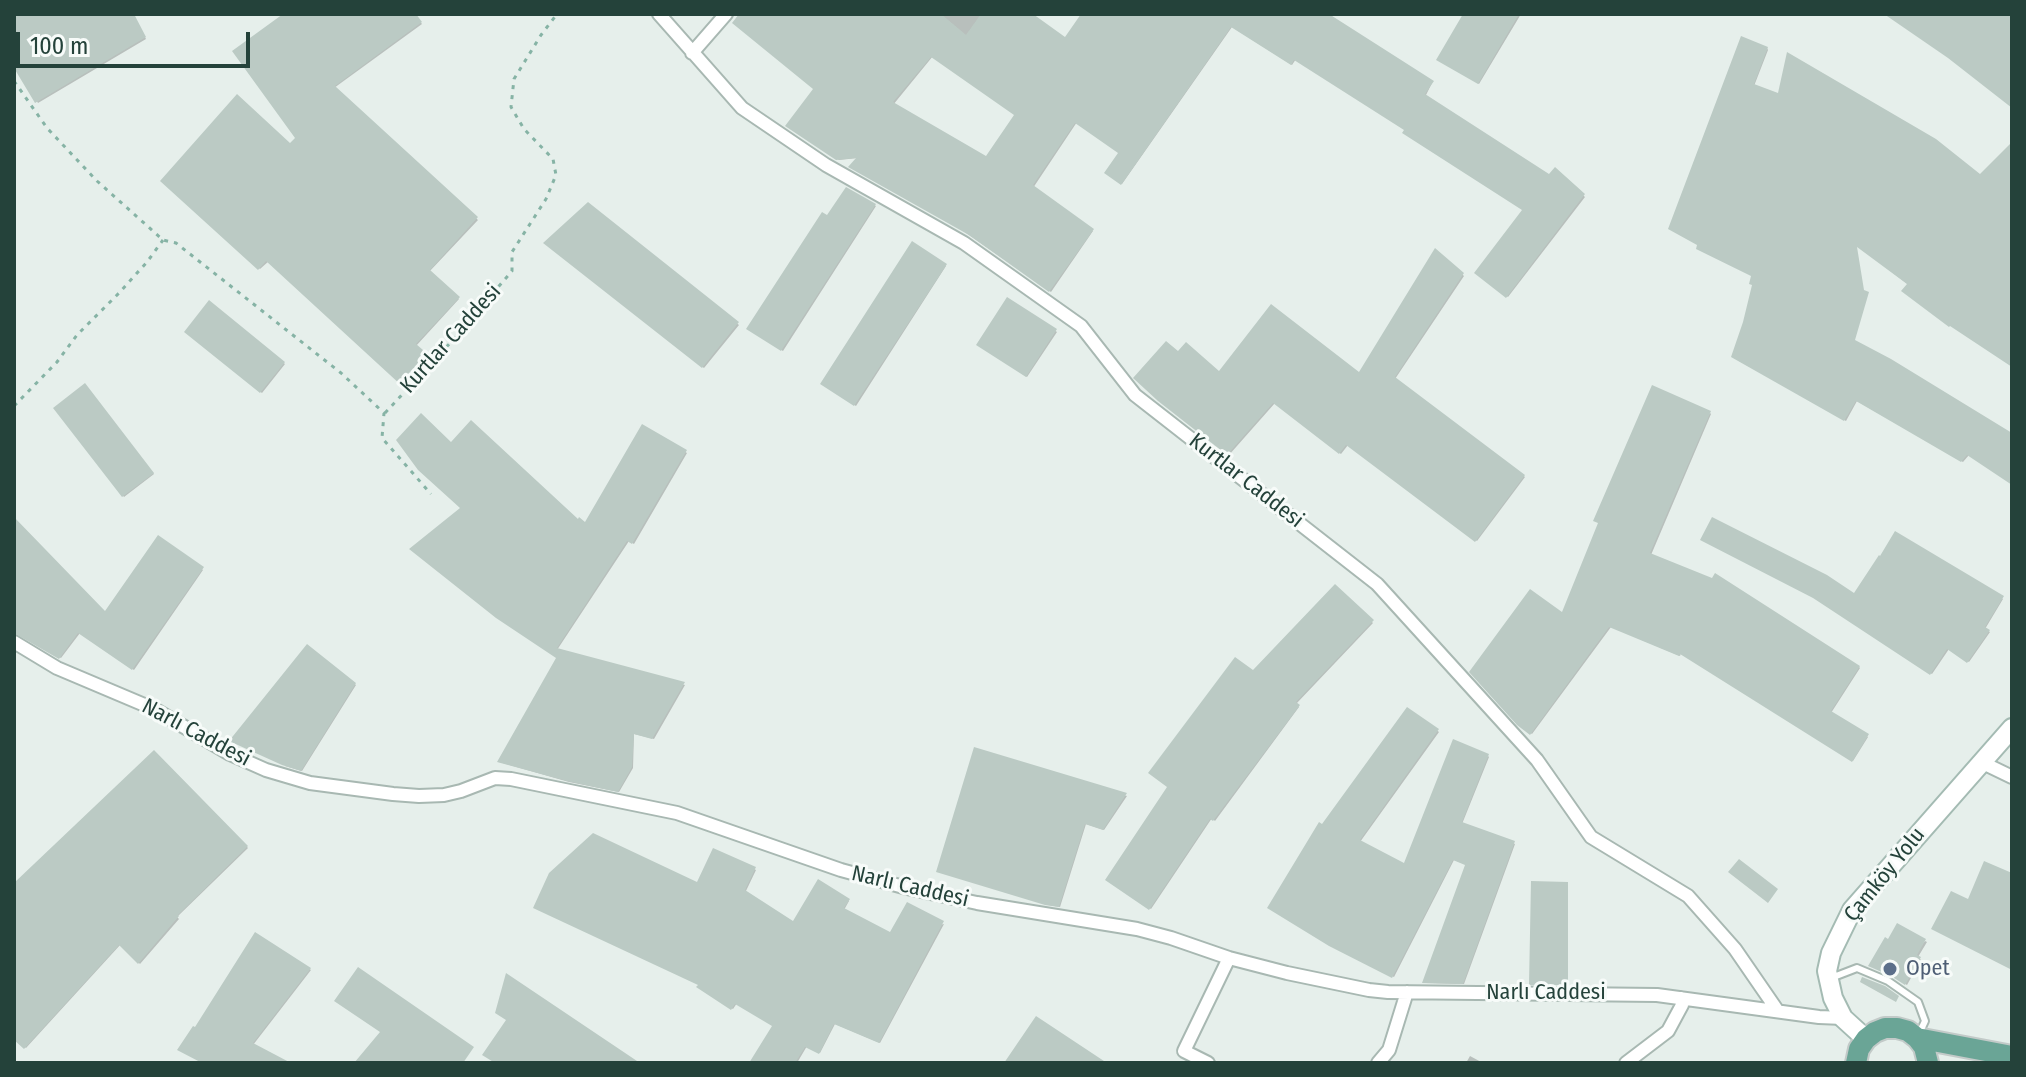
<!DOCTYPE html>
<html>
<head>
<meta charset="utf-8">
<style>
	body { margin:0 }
	#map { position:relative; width:2026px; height:1077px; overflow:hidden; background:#e6efeb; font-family:"Fira Sans Condensed",sans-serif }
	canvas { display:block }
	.frame { position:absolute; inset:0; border:16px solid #24423a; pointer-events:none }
	.scale { position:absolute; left:16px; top:32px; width:234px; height:36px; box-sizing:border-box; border:4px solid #24423a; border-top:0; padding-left:10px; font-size:24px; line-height:28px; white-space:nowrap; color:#24423a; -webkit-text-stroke:6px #f7fbf9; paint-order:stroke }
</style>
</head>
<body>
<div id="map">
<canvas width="2026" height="1077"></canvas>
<div class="frame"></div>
<div class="scale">100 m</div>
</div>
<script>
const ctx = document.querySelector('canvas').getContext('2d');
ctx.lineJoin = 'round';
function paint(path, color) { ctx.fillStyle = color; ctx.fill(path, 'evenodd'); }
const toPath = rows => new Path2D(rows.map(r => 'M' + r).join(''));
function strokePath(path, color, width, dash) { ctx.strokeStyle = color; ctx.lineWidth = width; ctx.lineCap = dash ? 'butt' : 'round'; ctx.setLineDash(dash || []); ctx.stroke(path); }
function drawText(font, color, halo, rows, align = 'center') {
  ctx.font = font + ' "Fira Sans Condensed",sans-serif'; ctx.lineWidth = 6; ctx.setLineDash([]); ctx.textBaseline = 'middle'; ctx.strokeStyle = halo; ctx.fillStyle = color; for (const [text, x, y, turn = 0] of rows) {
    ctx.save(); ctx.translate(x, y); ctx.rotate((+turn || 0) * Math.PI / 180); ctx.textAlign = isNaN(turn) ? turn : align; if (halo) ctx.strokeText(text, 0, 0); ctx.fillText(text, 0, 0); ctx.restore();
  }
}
paint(toPath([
	[14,14,133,14,146,39,38,103,14,65],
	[287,14,414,14,422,24,334,88,478,220,429,272,459,299,416,346,429,359,404,386,269,261,260,269,163,181,290,146,298,139],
	[741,14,1029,14,1065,39,1083,14,1325,14,1432,83,1425,97,1550,177,1555,170,1585,197,1508,297,1476,273,1525,210,1406,130,1296,59,1292,65,1232,27,1122,184,1106,173,1121,153,1077,122,1033,188,1093,231,1051,292,858,158,839,160,789,127,816,89],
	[933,56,1016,115,987,159,893,105],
	[1466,14,1521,14,1479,84,1439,59],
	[1767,48,1768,50,1754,86,1981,176,2012,144,2012,363,1856,245,1850,350,2012,435,2012,483,1969,455,1963,462,1857,401,1846,421,1734,358,1754,285,1753,276,1672,230],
	[846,189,876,206,783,351,749,329],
	[588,205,739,325,704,368,546,243],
	[913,244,946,266,856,406,822,383],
	[1436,251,1464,276,1395,379,1525,477,1477,541,1348,445,1341,454,1275,403,1229,455,1161,402,1178,354,1220,374,1360,375],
	[1008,300,1057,332,1027,377,979,345],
	[209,303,285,364,262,393,186,332],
	[85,385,154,474,124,497,56,408],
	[1710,413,1711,414,1651,555,1859,667,1860,668,1831,713,1868,737,1853,761,1681,653,1680,656,1611,627,1532,734,1519,724,1562,616],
	[643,427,687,453,634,544,629,541,557,650,685,685,654,739,634,734,633,768,619,792,569,782,499,762,559,658,463,508,452,444,585,526],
	[14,519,106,614,158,538,203,570,134,670,80,633,61,658,14,631],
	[1896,534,2003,599,1985,629,1990,632,1969,662,1949,649,1932,674,1817,599,1854,595],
	[1335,587,1373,623,1296,704,1299,707,1215,821,1212,818,1151,909,1107,880],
	[307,647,356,685,302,771,285,766],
	[1407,709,1439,732,1360,842,1405,865,1488,756,1489,757,1462,824,1515,844,1464,984,1425,983,1467,865,1454,860,1394,977,1332,946,1323,827],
	[975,749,1127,796,1104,830,1086,824,1060,907,1048,905],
	[154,753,248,848,177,917,179,919,140,964,121,944,26,1048,14,1037,14,886],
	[754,869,756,870,745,893,793,924,819,882,849,901,844,910,891,935,944,924,880,1043,835,1024,820,1053,807,1046,797,1063,751,1063,774,1026,737,1003,733,1009,700,988,698,884],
	[1567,883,1568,985,1532,985],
	[255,935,311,970,253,1045,287,1063,204,1063,195,1029],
	[1925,941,1927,942,1918,957,1921,960,1907,985,1894,977],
	[1470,1056,1483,1063,1466,1063]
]), '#0003');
paint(toPath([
	[14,14,134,14,146,37,35,103,14,68],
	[283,14,416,14,422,22,335,86,478,217,430,270,460,297,416,344,430,356,402,386,266,261,258,270,160,181,237,94,290,143,295,138,232,51],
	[739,14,941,14,966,35,981,14,1033,14,1065,37,1081,14,1329,14,1434,81,1425,94,1549,174,1555,167,1585,194,1506,298,1474,273,1522,210,1402,133,1404,130,1294,60,1291,65,1231,27,1121,185,1104,173,1118,153,1075,123,1033,185,1094,229,1049,292,969,235,848,167,856,158,836,160,785,126,813,89,732,23],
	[931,57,1014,115,986,156,893,102],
	[1463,14,1519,14,1478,84,1436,60],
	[1884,14,2012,14,2012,108,1948,58],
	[1741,36,1768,47,1754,84,1778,93,1787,52,1936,139,1980,174,2012,142,2012,367,1950,326,1949,327,1901,291,1907,284,1857,247,1864,290,1869,292,1855,340,1891,359,2012,433,2012,485,1967,455,1961,462,1856,401,1844,421,1731,357,1743,322,1752,285,1749,284,1751,276,1696,249,1697,245,1668,229],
	[846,187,876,204,781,351,746,329,822,212,827,215],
	[588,202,739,322,702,368,543,243],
	[912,241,947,264,854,406,820,384],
	[1435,248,1464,273,1395,377,1525,475,1475,542,1346,445,1339,454,1273,403,1227,455,1158,401,1133,378,1166,341,1178,351,1186,342,1219,371,1271,304,1359,372],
	[1007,297,1057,329,1026,377,976,345],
	[209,300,285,362,260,393,184,332],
	[85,383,154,473,122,497,53,408],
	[1652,385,1711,411,1650,553,1712,578,1715,573,1860,666,1831,711,1869,734,1852,762,1680,654,1679,656,1609,627,1530,735,1517,725,1469,672,1530,589,1562,612,1598,523,1593,521],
	[421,413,451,442,471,420,578,519,579,517,585,522,642,424,687,450,632,544,627,541,557,648,685,682,652,739,634,734,632,767,618,792,567,781,497,762,556,658,496,618,409,549,460,508,418,470,396,440],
	[14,517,105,611,158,535,204,567,132,670,78,633,59,659,14,633],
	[1712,517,1827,575,1854,593,1879,555,1880,556,1895,531,2004,596,1985,627,1990,630,1967,663,1947,649,1930,675,1813,598,1700,540],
	[1335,584,1374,620,1296,702,1300,705,1213,821,1210,819,1149,910,1105,880,1167,787,1148,773,1235,657,1253,670],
	[307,644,356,683,301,771,282,765,229,741],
	[1407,707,1439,729,1360,840,1404,863,1453,739,1489,754,1462,822,1515,841,1463,984,1422,983,1465,865,1453,860,1392,978,1329,946,1267,908,1319,822,1322,824],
	[974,747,1127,793,1103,830,1085,824,1059,907,1045,905,936,872],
	[154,750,248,846,178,915,179,916,138,964,119,945,24,1049,14,1040,14,883],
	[593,833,697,882,713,848,756,867,745,890,793,921,818,879,850,899,844,908,890,932,907,902,944,921,879,1043,834,1024,819,1054,805,1047,795,1063,749,1063,772,1026,735,1004,731,1010,696,987,698,985,533,908,549,873],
	[1739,859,1778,889,1768,903,1728,872],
	[1984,861,2012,873,2012,970,1931,929,1951,891,1968,899],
	[1531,881,1568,882,1568,985,1529,985],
	[1897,923,1926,939,1917,955,1921,957,1905,985,1891,976,1868,966,1885,937,1888,939],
	[255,932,311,968,253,1043,291,1063,202,1063,177,1050,193,1026,195,1027],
	[358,967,474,1047,463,1063,354,1063,380,1032,334,1001],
	[506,973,640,1063,495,1063,482,1055,506,1020,495,1013],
	[1862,977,1885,986,1899,996,1896,1002,1860,982],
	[1036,1016,1107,1063,1004,1063]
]), '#bbcac4');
const lane = toPath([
	[1831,978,1857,968,1888,981,1918,1002,1925,1021,1919,1034]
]);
const street = toPath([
	[659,14,742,108,826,165,964,243,1081,326,1135,395,1377,584,1537,760,1591,837,1688,896,1735,949,1777,1010],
	[692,53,726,14],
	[14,642,57,668,154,709,230,754,266,770,310,783,393,794,419,796,444,795,461,791,495,778,511,779,677,813,841,870,907,888,977,903,1137,929,1171,938,1229,958,1287,973,1369,990,1388,992,1657,995,1819,1017,1843,1018],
	[1981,762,2012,777],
	[1208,1063,1184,1051,1229,958],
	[1378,1063,1389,1050,1407,992],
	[1626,1063,1668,1031,1682,1005,1681,998]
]);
const secondary = toPath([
	[1866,1039,1843,1018,1833,998,1827,971,1831,953,1852,910,2012,728]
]);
const primary = toPath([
	[1917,1038,2012,1056],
	[1856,1063,1859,1049,1866,1039,1875,1032,1885,1028,1897,1028,1908,1031,1917,1038,1924,1047,1928,1063]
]);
strokePath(lane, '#a8b8b2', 10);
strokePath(street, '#a8b8b2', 16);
strokePath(secondary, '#a4bbb3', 22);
strokePath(primary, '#c2cac8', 24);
strokePath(toPath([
	[14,81,47,128,97,181,163,240,176,243,341,373,384,413,382,438,431,494],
	[14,406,57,362,77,335,119,293,147,262,163,240],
	[385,413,451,342,512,271,512,252,546,199,556,175,553,159,524,129,511,107,514,79,541,35,557,14]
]), '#86b3a5', 3, [4, 6]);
strokePath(lane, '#fff', 6);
strokePath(street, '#fff', 12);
strokePath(secondary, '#fff', 18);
strokePath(primary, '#6aa596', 20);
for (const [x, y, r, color] of [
	[1890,969,8,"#5c6f8a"]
]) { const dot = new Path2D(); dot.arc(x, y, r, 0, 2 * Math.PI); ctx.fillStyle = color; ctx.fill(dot); strokePath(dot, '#f7fbf9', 3); }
drawText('22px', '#24423a', '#f7fbf9', [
	["Kurtlar Caddesi",451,339,-48],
	["Kurtlar Caddesi",1246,481,38],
	["Narlı Caddesi",196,733,28],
	["Çamköy Yolu",1885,875,-51],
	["Narlı Caddesi",910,887,13],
	["Narlı Caddesi",1546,993]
]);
drawText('22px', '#4e5e75', '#f7fbf9', [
	["Opet",1906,969]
], 'left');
</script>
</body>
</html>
